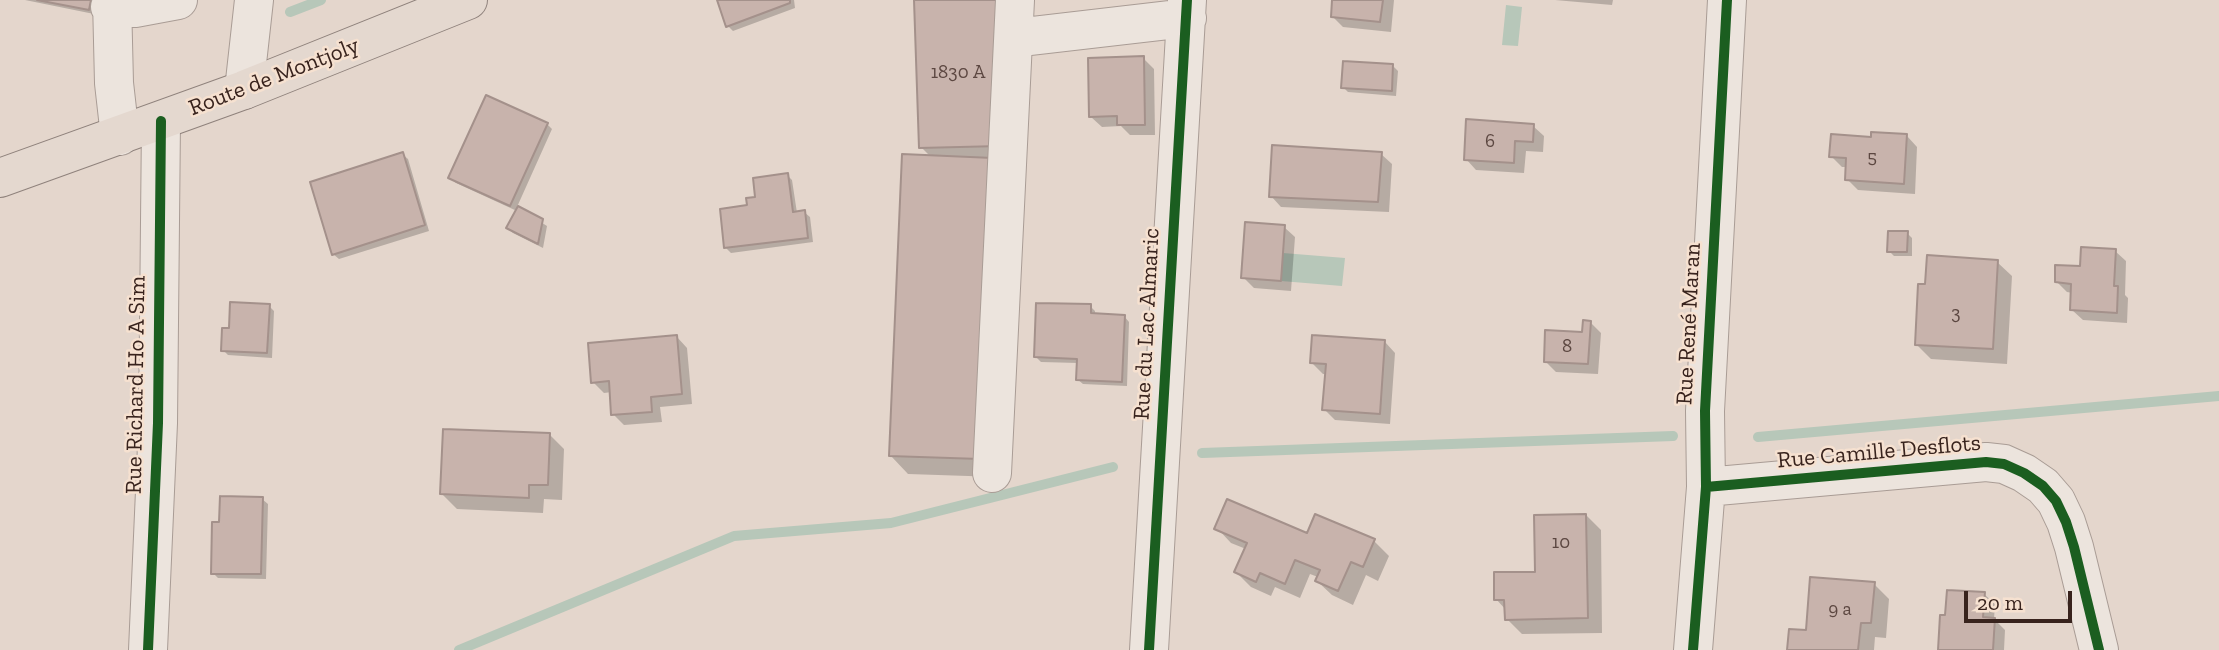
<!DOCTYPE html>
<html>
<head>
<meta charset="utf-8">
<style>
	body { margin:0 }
	#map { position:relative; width:2219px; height:650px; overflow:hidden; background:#e4d6cc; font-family:"Zilla Slab",serif }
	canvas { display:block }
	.scale { position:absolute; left:1964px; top:591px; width:108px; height:32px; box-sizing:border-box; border:4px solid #38231d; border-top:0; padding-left:9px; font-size:21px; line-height:24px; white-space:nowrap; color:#38231d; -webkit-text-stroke:5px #f6e1d0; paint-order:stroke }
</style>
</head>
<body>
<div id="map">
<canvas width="2219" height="650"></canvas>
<div class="scale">20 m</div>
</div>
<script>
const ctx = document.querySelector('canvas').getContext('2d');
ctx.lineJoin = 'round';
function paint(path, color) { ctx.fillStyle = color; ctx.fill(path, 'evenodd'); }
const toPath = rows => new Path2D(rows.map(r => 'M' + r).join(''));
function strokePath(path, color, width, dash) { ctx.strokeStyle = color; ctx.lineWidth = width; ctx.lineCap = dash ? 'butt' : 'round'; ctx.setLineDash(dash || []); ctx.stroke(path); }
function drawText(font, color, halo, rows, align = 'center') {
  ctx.font = font + ' "Zilla Slab",serif'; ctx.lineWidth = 5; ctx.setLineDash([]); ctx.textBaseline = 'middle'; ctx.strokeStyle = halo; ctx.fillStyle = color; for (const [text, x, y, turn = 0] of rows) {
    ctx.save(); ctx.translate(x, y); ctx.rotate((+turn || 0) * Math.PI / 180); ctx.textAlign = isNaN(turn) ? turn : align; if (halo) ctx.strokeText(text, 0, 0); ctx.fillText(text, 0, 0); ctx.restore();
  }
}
paint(toPath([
	[1506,5,1522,7,1518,46,1502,45],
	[1283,253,1345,258,1342,286,1281,281]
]), '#b7c7b9');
paint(toPath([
	[25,0,97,0,94,14],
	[719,0,794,0,795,8,733,31,728,26],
	[915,0,1001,0,998,477,908,474,891,456,931,157,921,147],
	[1334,0,1394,0,1391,32,1343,27,1332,16],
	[1555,0,1613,0,1612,5],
	[1143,58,1154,69,1155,135,1130,135,1121,126,1102,127,1091,117],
	[1393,66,1398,71,1396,96,1348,92,1343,87],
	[547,124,552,129,517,207,547,226,543,248,513,233,508,228,517,211,456,183,450,178],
	[1533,126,1544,136,1543,152,1526,151,1524,173,1476,170,1466,159],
	[1907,136,1917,147,1915,194,1858,190,1847,179,1847,167,1842,167,1831,156,1873,139],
	[402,154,408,159,429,231,339,259,333,254],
	[1381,154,1392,164,1389,212,1281,207,1271,196],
	[787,175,792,180,797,213,804,212,810,217,813,242,731,253,726,248,749,207],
	[1284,227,1295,237,1291,291,1254,288,1243,277],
	[1907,233,1912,238,1912,256,1894,256,1889,251],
	[2115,251,2126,261,2125,295,2128,298,2127,323,2083,320,2072,310,2073,293,2067,292,2056,281],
	[1997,262,2012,276,2007,364,1931,359,1916,344,1926,286],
	[269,306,274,311,272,358,228,355,223,350,230,330],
	[1090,306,1095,311,1095,315,1124,316,1129,322,1127,386,1083,384,1077,379,1078,363,1041,362,1036,357],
	[1590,322,1601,333,1598,374,1556,372,1545,361,1584,334],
	[677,337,687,348,692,404,660,407,662,422,624,425,613,414,612,392,604,393,593,382],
	[1385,342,1395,353,1390,424,1335,420,1324,409,1327,374,1323,374,1312,363],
	[549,434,564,449,562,500,544,499,543,513,457,509,442,494],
	[262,499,268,504,266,579,218,578,213,573,220,524],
	[1586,515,1601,530,1602,633,1522,634,1507,619,1506,610,1496,599,1537,574],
	[1217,528,1374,541,1389,556,1378,581,1366,575,1353,605,1332,595,1317,581,1318,577,1310,574,1300,598,1275,587,1271,596,1251,587,1236,572,1246,549,1231,543],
	[1874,584,1889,599,1886,638,1875,637,1874,650,1789,650,1807,632],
	[1984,594,1995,604,1994,619,2005,630,2004,650,1939,650,1947,616]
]), '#0003');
strokePath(toPath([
	[290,12,321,0],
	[1758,437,2219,396],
	[1202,453,1673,436],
	[459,650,734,536,891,523,1113,467]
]), '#b7c7b9', 10);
const building = toPath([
	[37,0,91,0,89,10,37,0],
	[717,0,790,0,790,3,726,27,717,0],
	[914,0,996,0,1001,146,919,148,914,0],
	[1332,0,1383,0,1380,22,1331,17,1332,0],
	[1144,56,1145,125,1117,125,1117,116,1089,117,1088,58,1144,56],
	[1343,61,1393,64,1392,91,1341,88,1343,61],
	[486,95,548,123,510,206,448,178,486,95],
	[1466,119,1534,124,1533,142,1515,141,1514,163,1464,160,1466,119],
	[1871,132,1907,134,1904,184,1845,180,1846,158,1829,157,1831,134,1871,137,1871,132],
	[1272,145,1382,152,1378,202,1269,197,1272,145],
	[403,152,425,225,332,255,310,182,403,152],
	[902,154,993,158,980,459,889,456,902,154],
	[788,173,793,212,805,210,808,238,724,248,720,209,747,205,746,198,755,197,753,178,788,173],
	[518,206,543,219,538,244,506,228,518,206],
	[1245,222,1285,225,1281,281,1241,278,1245,222],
	[1888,231,1908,231,1907,252,1887,252,1888,231],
	[2081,247,2116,249,2114,286,2118,286,2117,313,2070,310,2071,284,2055,282,2055,265,2080,266,2081,247],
	[1927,255,1998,260,1993,349,1915,345,1918,284,1925,284,1927,255],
	[230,302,270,304,267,353,221,351,222,328,229,328,230,302],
	[1036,303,1091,304,1091,313,1125,315,1122,382,1076,380,1077,359,1034,357,1036,303],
	[1583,320,1591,321,1588,364,1544,362,1545,330,1582,332,1583,320],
	[677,335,682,394,651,397,652,412,611,415,609,381,591,383,588,343,677,335],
	[1312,335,1385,340,1380,414,1322,410,1326,364,1310,363,1312,335],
	[443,429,550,433,548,485,529,485,529,498,440,494,443,429],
	[220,496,263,497,261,574,211,574,212,522,219,522,220,496],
	[1227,499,1307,533,1315,514,1375,539,1363,567,1351,562,1338,591,1315,581,1320,570,1295,560,1285,584,1260,573,1256,582,1234,572,1247,543,1214,529,1227,499],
	[1586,514,1588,618,1505,620,1504,600,1494,600,1494,572,1535,572,1534,515,1586,514],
	[1810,577,1875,582,1871,623,1861,623,1858,650,1787,650,1789,629,1806,630,1810,577],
	[1947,590,1985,592,1983,617,1995,618,1993,650,1938,650,1940,615,1945,615,1947,590]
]);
paint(building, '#c8b3ac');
strokePath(building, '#a4918b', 2);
const minor = toPath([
	[112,0,114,83,120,136],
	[110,7,135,8,178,0],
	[1014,38,1187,18],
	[244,90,254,0],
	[992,473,1015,0],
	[1706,487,1986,462,2004,464,2024,473,2043,486,2056,501,2066,522,2074,547,2099,650],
	[148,650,158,423,161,121],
	[1149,650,1187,0],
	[1693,650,1706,487,1705,411,1727,0]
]);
const major = toPath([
	[0,178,244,90,468,0]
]);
strokePath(minor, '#a99c95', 40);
strokePath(major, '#8f827c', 40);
strokePath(minor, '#ece4dd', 38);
strokePath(major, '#e4d8cf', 38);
strokePath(toPath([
	[1706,487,1986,462,2004,464,2024,473,2043,486,2056,501,2066,522,2074,547,2099,650],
	[148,650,158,423,161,121],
	[1149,650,1187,0],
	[1693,650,1706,487,1705,411,1727,0]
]), '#1b5e20', 10);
drawText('19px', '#5c4741', null, [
	["1830 A",958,73],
	["6",1490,142],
	["5",1872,158],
	["3",1956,314],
	["8",1567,347],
	["10",1561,543],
	["9 a",1840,610]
]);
drawText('23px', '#38231d', '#f6e1d0', [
	["Route de Montjoly",274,77,-21],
	["Rue du Lac Almaric",1147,324,-87],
	["Rue René Maran",1689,324,-87],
	["Rue Richard Ho A Sim",136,385,-89],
	["Rue Camille Desflots",1879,452,-5]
]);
</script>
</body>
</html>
